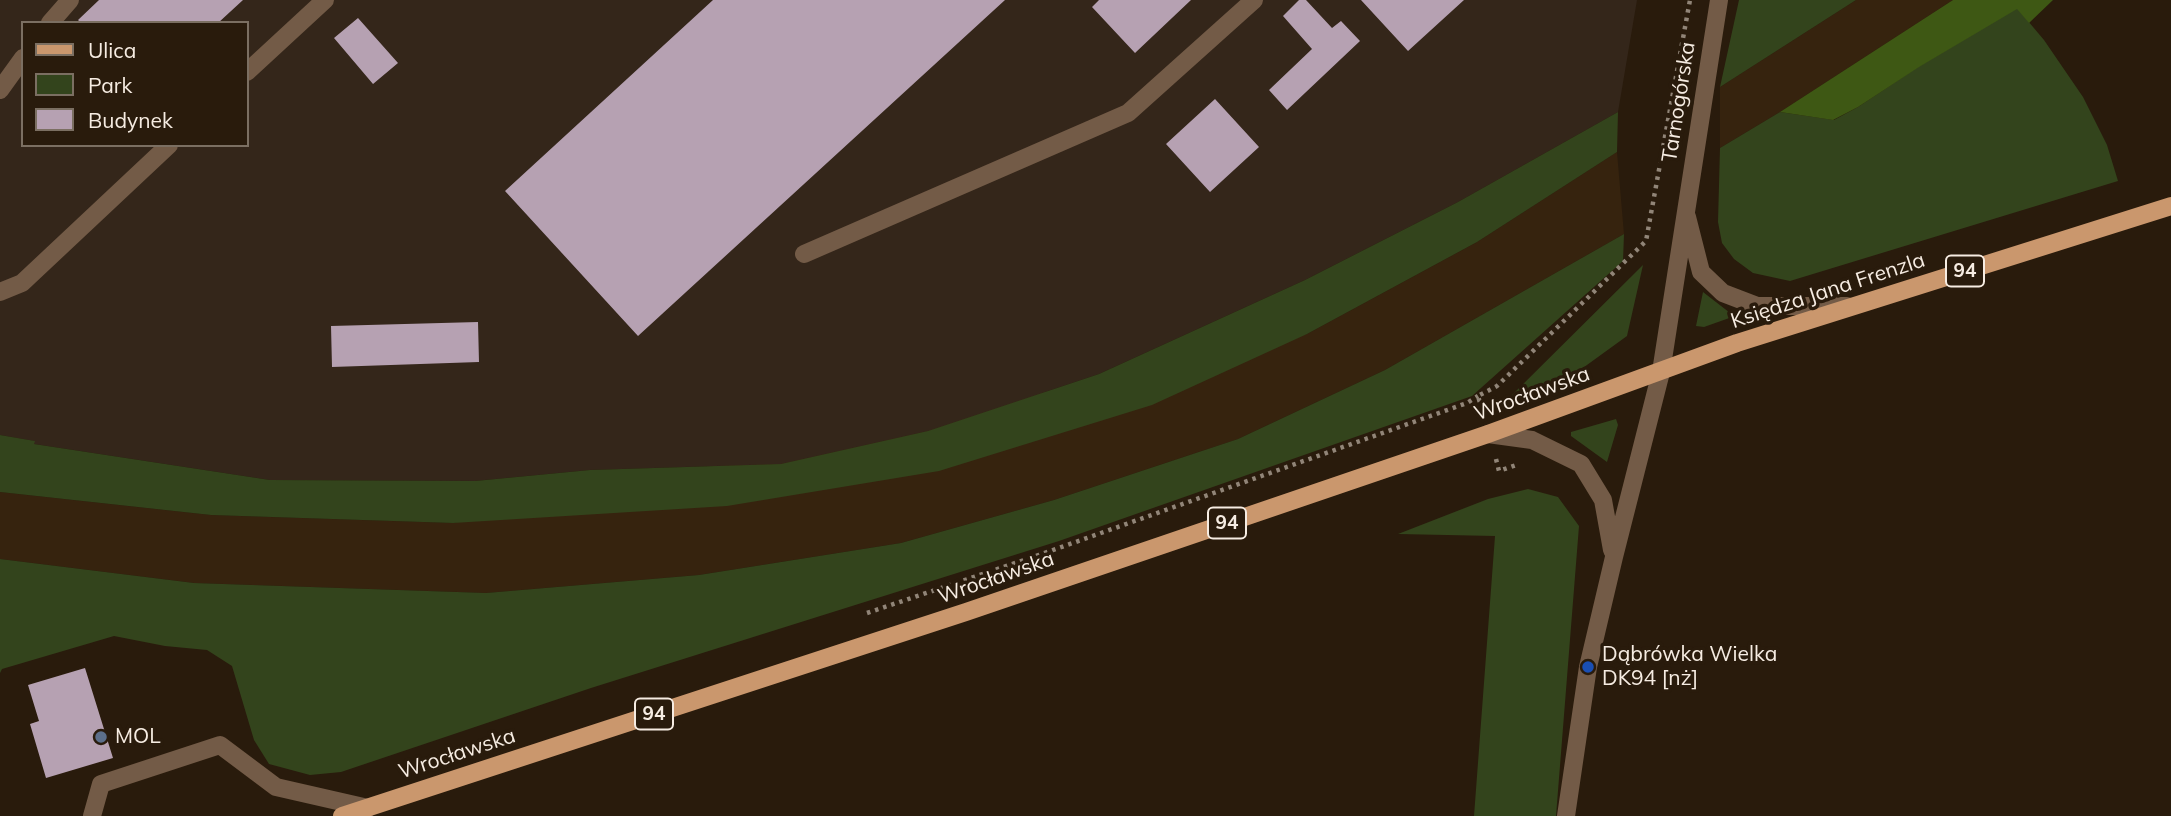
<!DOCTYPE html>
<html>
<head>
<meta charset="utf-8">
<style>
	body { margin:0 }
	#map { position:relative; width:2171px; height:816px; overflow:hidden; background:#291b0c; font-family:Mulish,sans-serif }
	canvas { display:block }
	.legend { position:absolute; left:21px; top:21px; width:228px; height:126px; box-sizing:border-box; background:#291b0c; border:2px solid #7b6f62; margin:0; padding:9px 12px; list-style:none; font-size:21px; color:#f6ece2 }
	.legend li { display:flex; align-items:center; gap:14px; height:35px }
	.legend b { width:35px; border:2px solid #7b6f62 }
</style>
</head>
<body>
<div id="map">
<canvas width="2171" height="816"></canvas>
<ul class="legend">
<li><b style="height:9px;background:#ca976d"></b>Ulica</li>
<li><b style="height:19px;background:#33441c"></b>Park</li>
<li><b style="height:19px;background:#b6a1b2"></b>Budynek</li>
</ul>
</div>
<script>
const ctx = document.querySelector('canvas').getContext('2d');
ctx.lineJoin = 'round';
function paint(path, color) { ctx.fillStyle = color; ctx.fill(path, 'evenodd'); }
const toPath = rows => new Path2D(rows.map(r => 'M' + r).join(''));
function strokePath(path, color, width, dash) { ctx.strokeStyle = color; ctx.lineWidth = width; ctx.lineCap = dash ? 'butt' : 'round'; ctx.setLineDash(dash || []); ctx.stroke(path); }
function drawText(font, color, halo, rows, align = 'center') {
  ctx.font = font + ' Mulish,sans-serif'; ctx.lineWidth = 7; ctx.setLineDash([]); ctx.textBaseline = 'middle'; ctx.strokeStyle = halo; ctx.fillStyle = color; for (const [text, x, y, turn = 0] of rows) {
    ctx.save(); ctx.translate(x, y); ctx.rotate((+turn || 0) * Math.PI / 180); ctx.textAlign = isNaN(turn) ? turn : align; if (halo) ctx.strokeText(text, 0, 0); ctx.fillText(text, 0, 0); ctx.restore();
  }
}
paint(toPath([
	[1856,0,1953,0,1780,112,1720,148,1720,87],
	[1617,152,1624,234,1385,370,1238,439,1054,500,901,543,699,575,486,593,194,583,0,559,0,492,211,515,453,523,1307,334,1477,242]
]), '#36230e');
paint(toPath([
	[0,0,1637,0,1618,112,1458,202,1305,280,1099,374,928,431,781,464,590,470,475,481,270,480,34,444,34,441,0,435],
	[23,23,247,23,247,145,23,145]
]), '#34261a');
paint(toPath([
	[1739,0,1856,0,1720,87],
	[2017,8,2044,40,2083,97,2107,145,2118,181,1790,281,1753,273,1734,259,1722,243,1718,222,1720,148,1780,112,1834,120,1858,107,1918,67],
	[1618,112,1617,152,1477,242,1307,334,1152,405,939,471,727,506,453,523,211,515,0,492,0,435,35,441,34,444,270,480,475,481,590,470,781,464,928,431,1099,374,1305,280,1458,202],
	[1624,234,1623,261,1472,396,1059,541,591,688,341,772,310,775,269,764,254,740,232,666,207,650,165,646,114,636,2,669,0,673,0,559,194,583,486,593,699,575,901,543,1054,500,1238,439,1385,370],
	[1643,265,1627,336,1569,378,1506,401],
	[1703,292,1734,316,1735,316,1704,327,1696,326],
	[1616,419,1618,425,1607,462,1571,436,1571,432],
	[1528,489,1558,497,1579,526,1556,816,1474,816,1495,536,1398,534,1488,499]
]), '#33441c');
paint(toPath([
	[1953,0,2053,0,2029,23,2017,9,1919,67,1858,107,1833,120,1780,112]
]), '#3e5814');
paint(toPath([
	[99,0,243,0,218,23,81,23,78,20],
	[713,0,1005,0,638,336,505,191],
	[1099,0,1191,0,1135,53,1092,7],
	[1299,0,1306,0,1332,28,1341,21,1360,41,1287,110,1269,90,1312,49,1283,16],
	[1361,0,1464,0,1408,51],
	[358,18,398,63,373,84,334,38],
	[1215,99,1259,147,1210,192,1166,144],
	[478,322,479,362,332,367,331,326],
	[85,668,113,758,46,778,30,724,39,721,28,685]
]), '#b6a1b2');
strokePath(toPath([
	[1482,410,1478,396,1497,386,1646,241,1690,0],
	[1496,459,1499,471,1519,464],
	[867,613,1039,555,1467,403,1478,396]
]), '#918578', 4.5, [3.5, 5]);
strokePath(toPath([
	[50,23,70,0],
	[247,72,325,0],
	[0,90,23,58],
	[1687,217,1701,272,1723,293,1757,306,1847,306],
	[804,254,1128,113,1254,0],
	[0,292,22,283,169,145],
	[1488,434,1532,440,1581,464,1603,500,1612,550],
	[92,816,101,784,220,745,276,787,368,808],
	[1566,816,1588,667,1614,557,1661,372,1719,0]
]), '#735b47', 18);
strokePath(toPath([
	[342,816,966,612,1488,434,1737,343,2171,206]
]), '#ca976d', 18);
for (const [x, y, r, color] of [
	[1588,667,7,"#1a4fb4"],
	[101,737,7,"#5c6f8a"]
]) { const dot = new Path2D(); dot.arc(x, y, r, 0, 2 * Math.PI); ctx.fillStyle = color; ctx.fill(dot); strokePath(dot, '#291b0c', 2.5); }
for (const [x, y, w] of [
	[1965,271,38],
	[1227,523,38],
	[654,714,38]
]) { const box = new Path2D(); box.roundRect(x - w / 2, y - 15.5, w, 31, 5); ctx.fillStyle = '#291b0c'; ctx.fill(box); strokePath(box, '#f6ece2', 2); }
drawText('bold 19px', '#f6ece2', null, [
	["94",1965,271],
	["94",1227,523],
	["94",654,714]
]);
drawText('21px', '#f6ece2', '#291b0c', [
	["Tarnogórska",1679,102,-81],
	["Księdza Jana Frenzla",1828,291,-18],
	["Wrocławska",1532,394,-20],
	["Wrocławska",996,578,-19],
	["Wrocławska",457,754,-18]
]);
drawText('21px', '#f6ece2', '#291b0c', [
	["Dąbrówka Wielka",1602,655],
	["DK94 [nż]",1602,679],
	["MOL",115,737]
], 'left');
</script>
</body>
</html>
